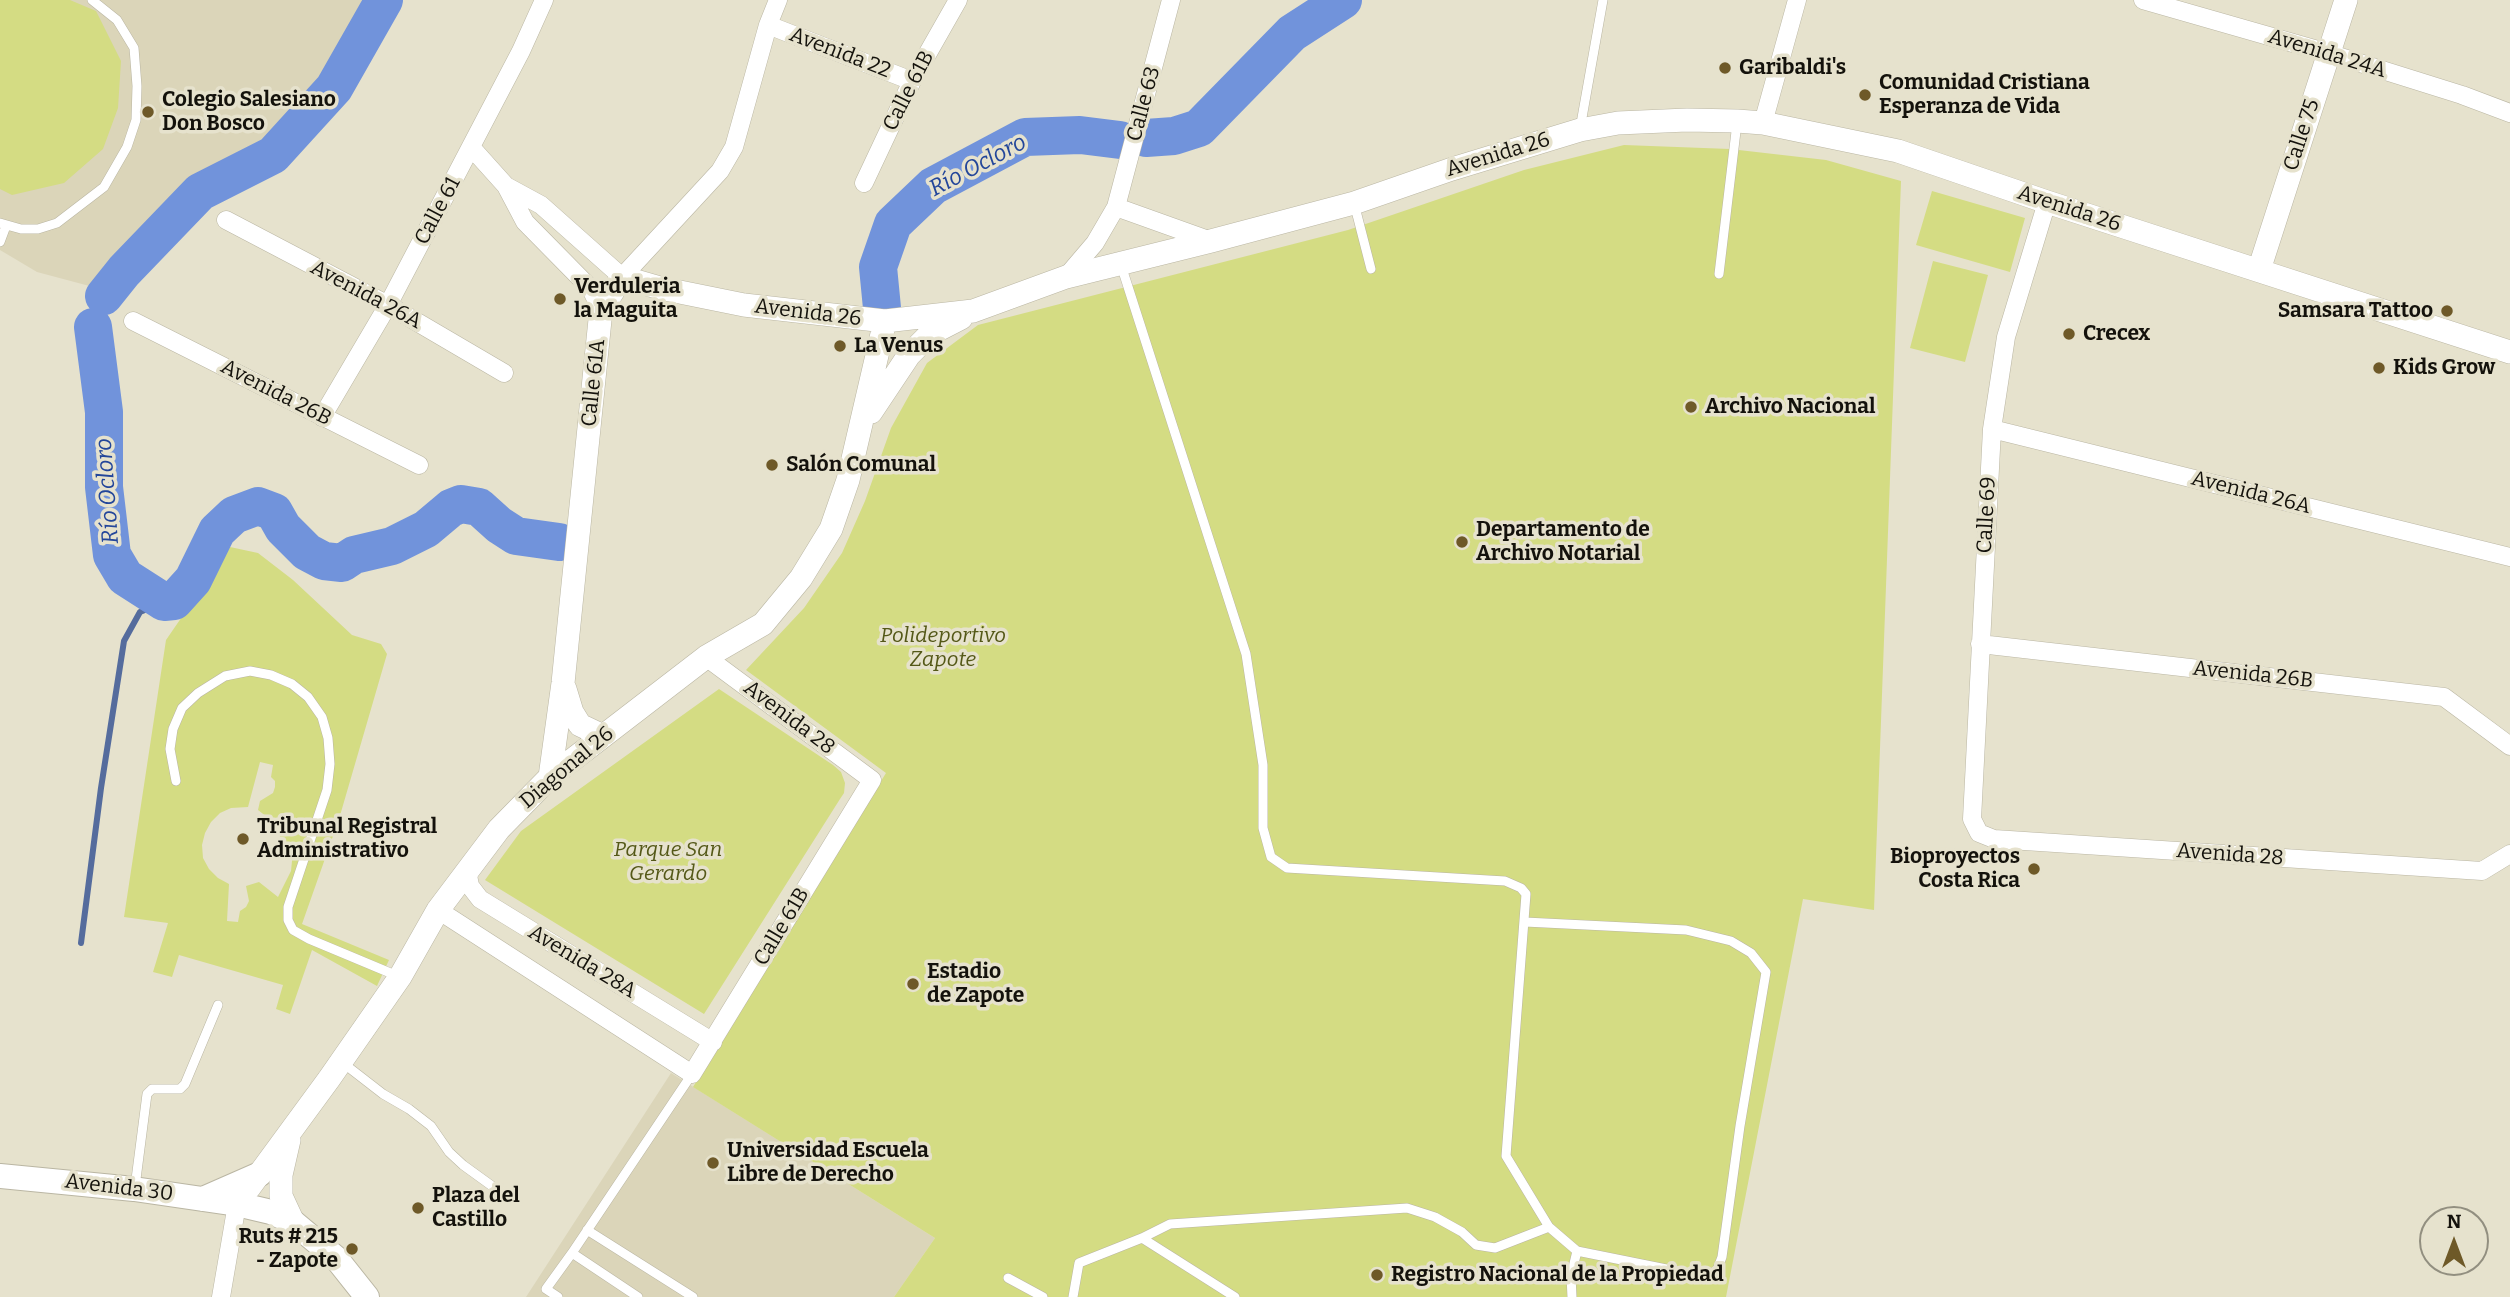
<!DOCTYPE html>
<html>
<head>
<meta charset="utf-8">
<style>
	body { margin:0 }
	#map { position:relative; width:2510px; height:1297px; overflow:hidden; background:#e6e2cd; font-family:Bitter,serif }
	canvas { display:block }
	.north { position:absolute; left:2419px; top:1206px; width:70px; height:70px; box-sizing:border-box; background:#e6e2cd; border:2px solid #928f80; border-radius:50%; rotate:0deg; font-size:19px; font-weight:700; line-height:28px; text-align:center; color:#14120c }
	.north::after { content:''; display:block; margin:auto; width:24px; height:32px; background:#6e5928; clip-path:polygon(50% 0,100% 100%,50% 72%,0 100%) }
</style>
</head>
<body>
<div id="map">
<canvas width="2510" height="1297"></canvas>
<div class="north">N</div>
</div>
<script>
const ctx = document.querySelector('canvas').getContext('2d');
ctx.lineJoin = 'round';
function paint(path, color) { ctx.fillStyle = color; ctx.fill(path, 'evenodd'); }
const toPath = rows => new Path2D(rows.map(r => 'M' + r).join(''));
function strokePath(path, color, width, dash) { ctx.strokeStyle = color; ctx.lineWidth = width; ctx.lineCap = dash ? 'butt' : 'round'; ctx.setLineDash(dash || []); ctx.stroke(path); }
function drawText(font, color, halo, rows, align = 'center') {
  ctx.font = font + ' Bitter,serif'; ctx.lineWidth = 7; ctx.setLineDash([]); ctx.textBaseline = 'middle'; ctx.strokeStyle = halo; ctx.fillStyle = color; for (const [text, x, y, turn = 0] of rows) {
    ctx.save(); ctx.translate(x, y); ctx.rotate((+turn || 0) * Math.PI / 180); ctx.textAlign = isNaN(turn) ? turn : align; if (halo) ctx.strokeText(text, 0, 0); ctx.fillText(text, 0, 0); ctx.restore();
  }
}
paint(toPath([
	[0,0,370,0,326,77,265,147,192,184,97,288,37,272,0,250],
	[671,1073,935,1238,894,1297,526,1297]
]), '#dbd5b9');
paint(toPath([
	[0,0,70,0,96,11,121,61,118,108,103,149,64,183,12,195,0,189],
	[1624,145,1730,149,1826,160,1901,181,1874,910,1803,899,1726,1297,894,1297,935,1238,693,1087,886,773,746,670,804,608,842,553,865,501,891,428,927,363,978,325,1348,230,1524,170],
	[1932,191,2025,218,2010,272,1916,245],
	[1933,261,1988,275,1965,362,1910,348],
	[230,547,258,553,293,580,352,635,381,644,387,654,339,819,302,924,389,960,377,986,312,950,290,1014,276,1009,283,985,179,955,172,977,153,972,168,923,124,917,166,640],
	[260,762,273,765,271,777,275,781,275,787,273,793,260,801,258,810,276,824,282,843,290,842,292,861,291,871,278,897,259,882,246,886,249,901,246,907,240,911,238,922,227,921,229,884,218,878,209,869,203,858,202,845,205,833,211,822,220,813,231,808,248,807],
	[719,689,833,765,841,772,845,783,844,793,840,799,704,1014,485,880,521,831]
]), '#d4dc83');
strokePath(toPath([
	[81,943,101,788,124,641,140,612,164,602]
]), '#556c9d', 6);
strokePath(toPath([
	[1146,138,1174,136,1199,128,1292,33,1343,0],
	[104,296,124,271,200,192,273,155,334,88,384,0],
	[882,308,878,267,893,224,933,186,1025,137,1080,135,1120,140],
	[93,327,104,412,104,487,112,555,125,577,164,602,174,601,193,580,217,531,234,515,258,506,274,512,283,528,307,552,324,561,342,563,354,555,392,546,426,529,451,508,461,504,479,507,499,525,516,536,559,542]
]), '#7193db', 38);
const service = toPath([
	[1580,129,1603,0],
	[1354,203,1371,269],
	[0,223,21,229,38,229,57,223,104,187,127,147,136,120,137,86,134,48,117,20,92,0],
	[0,242,6,226],
	[1121,265,1246,654,1263,765,1263,828,1271,857,1287,868,1505,881,1521,888,1526,894,1506,1156,1549,1227,1577,1251,1706,1277,1717,1270,1722,1257,1740,1126,1766,972,1751,953,1731,941,1686,930,1525,922],
	[1719,274,1737,123],
	[176,781,170,749,173,729,182,708,198,693,225,676,250,671,271,675,292,684,308,697,322,717,328,738,330,764,327,790,288,907,288,920,293,930,309,939,400,977],
	[343,1063,383,1094,409,1109,431,1126,449,1152,463,1165,510,1199],
	[135,1187,147,1094,152,1089,180,1089,185,1084,218,1005],
	[587,1230,693,1297],
	[1142,1238,1235,1297],
	[572,1253,692,1074],
	[1008,1278,1043,1297],
	[558,1297,546,1289,572,1253,638,1297],
	[1073,1297,1079,1263,1142,1238,1170,1224,1407,1208,1435,1217,1462,1232,1476,1245,1495,1248,1549,1227],
	[1572,1297,1571,1276,1577,1251]
]);
const minor = toPath([
	[2143,0,2328,53,2462,95,2510,113],
	[768,25,912,81],
	[1763,123,1797,0],
	[471,147,506,186,525,222,591,289,601,310],
	[864,183,912,81,958,0],
	[506,186,541,205,622,277,720,171,734,147,768,25,778,0],
	[2047,202,2006,337,1992,429,1972,819,1979,833,1994,839,2482,871,2510,854],
	[1116,207,1211,241],
	[226,220,388,305,504,373],
	[1066,277,1095,243,1116,207,1171,0],
	[133,321,419,465],
	[322,417,388,305,521,51,544,0],
	[1992,429,2510,557],
	[1980,644,2444,697,2510,746],
	[467,870,470,886,480,899,713,1042],
	[438,910,692,1074,872,780,706,657],
	[221,1297,237,1204]
]);
const tertiary = toPath([
	[2259,270,2346,0],
	[871,412,909,355,930,334,961,318],
	[565,689,572,712,580,725,603,736],
	[550,777,563,683,601,310,622,277,660,288,744,305,885,321,973,311,1066,277,1211,241,1354,203,1452,169,1580,130,1618,123,1687,120,1737,121,1763,123,1898,151,2047,202,2510,352],
	[289,1140,281,1175,281,1196,293,1222],
	[249,1188,329,1079,400,977,438,910,499,829,550,777,706,657,763,624,801,578,831,529,848,480,885,321]
]);
const secondary = toPath([
	[0,1176,134,1189,237,1204,271,1212,293,1222,336,1258,367,1297],
	[203,1199,260,1174]
]);
strokePath(service, '#bab6a3', 10);
strokePath(minor, '#bab6a3', 19);
strokePath(tertiary, '#bab6a3', 24);
strokePath(secondary, '#bab6a3', 26);
strokePath(service, '#fff', 9);
strokePath(minor, '#fff', 18);
strokePath(tertiary, '#fff', 23);
strokePath(secondary, '#fff', 24);
for (const [x, y, r, color] of [
	[1725,68,7,"#6e5928"],
	[1865,95,7,"#6e5928"],
	[148,112,7,"#6e5928"],
	[560,299,7,"#6e5928"],
	[2447,311,7,"#6e5928"],
	[2069,334,7,"#6e5928"],
	[840,346,7,"#6e5928"],
	[2379,368,7,"#6e5928"],
	[1691,407,7,"#6e5928"],
	[772,465,7,"#6e5928"],
	[1462,542,7,"#6e5928"],
	[243,839,7,"#6e5928"],
	[2034,869,7,"#6e5928"],
	[913,984,7,"#6e5928"],
	[713,1163,7,"#6e5928"],
	[418,1208,7,"#6e5928"],
	[352,1249,7,"#6e5928"],
	[1377,1275,7,"#6e5928"]
]) { const dot = new Path2D(); dot.arc(x, y, r, 0, 2 * Math.PI); ctx.fillStyle = color; ctx.fill(dot); strokePath(dot, '#e6e2cd', 2.5); }
drawText('21px', '#14120c', '#e6e2cd', [
	["Avenida 22",840,53,21],
	["Avenida 24A",2327,54,17],
	["Calle 61B",909,91,-63],
	["Calle 63",1144,104,-75],
	["Calle 75",2302,135,-72],
	["Avenida 26",1498,155,-17],
	["Avenida 26",2069,209,18],
	["Calle 61",438,211,-62],
	["Avenida 26A",366,295,28],
	["Avenida 26",808,313,7],
	["Calle 61A",594,383,-84],
	["Avenida 26B",276,393,27],
	["Avenida 26A",2251,493,14],
	["Calle 69",1987,515,-87],
	["Avenida 26B",2253,675,6],
	["Avenida 28",789,718,37],
	["Diagonal 26",567,768,-40],
	["Avenida 28",2230,855,4],
	["Calle 61B",782,927,-59],
	["Avenida 28A",582,962,31],
	["Avenida 30",119,1188,7]
]);
drawText('bold 21px', '#14120c', '#e6e2cd', [
	["Garibaldi's",1739,68],
	["Comunidad Cristiana",1879,83],
	["Esperanza de Vida",1879,107],
	["Colegio Salesiano",162,100],
	["Don Bosco",162,124],
	["Verduleria",574,287],
	["la Maguita",574,311],
	["Samsara Tattoo",2433,311,"right"],
	["Crecex",2083,334],
	["La Venus",854,346],
	["Kids Grow",2393,368],
	["Archivo Nacional",1705,407],
	["Salón Comunal",786,465],
	["Departamento de",1476,530],
	["Archivo Notarial",1476,554],
	["Tribunal Registral",257,827],
	["Administrativo",257,851],
	["Bioproyectos",2020,857,"right"],
	["Costa Rica",2020,881,"right"],
	["Estadio",927,972],
	["de Zapote",927,996],
	["Universidad Escuela",727,1151],
	["Libre de Derecho",727,1175],
	["Plaza del",432,1196],
	["Castillo",432,1220],
	["Ruts # 215",338,1237,"right"],
	["- Zapote",338,1261,"right"],
	["Registro Nacional de la Propiedad",1391,1275]
], 'left');
drawText('italic 21px', '#545817', '#e6e2cd', [
	["Polideportivo",943,636],
	["Zapote",943,660],
	["Parque San",668,850],
	["Gerardo",668,874]
]);
drawText('italic 23px', '#23469a', '#e6e2cd', [
	["Río Ocloro",978,166,-28],
	["Río Ocloro",108,491,-94]
]);
</script>
</body>
</html>
